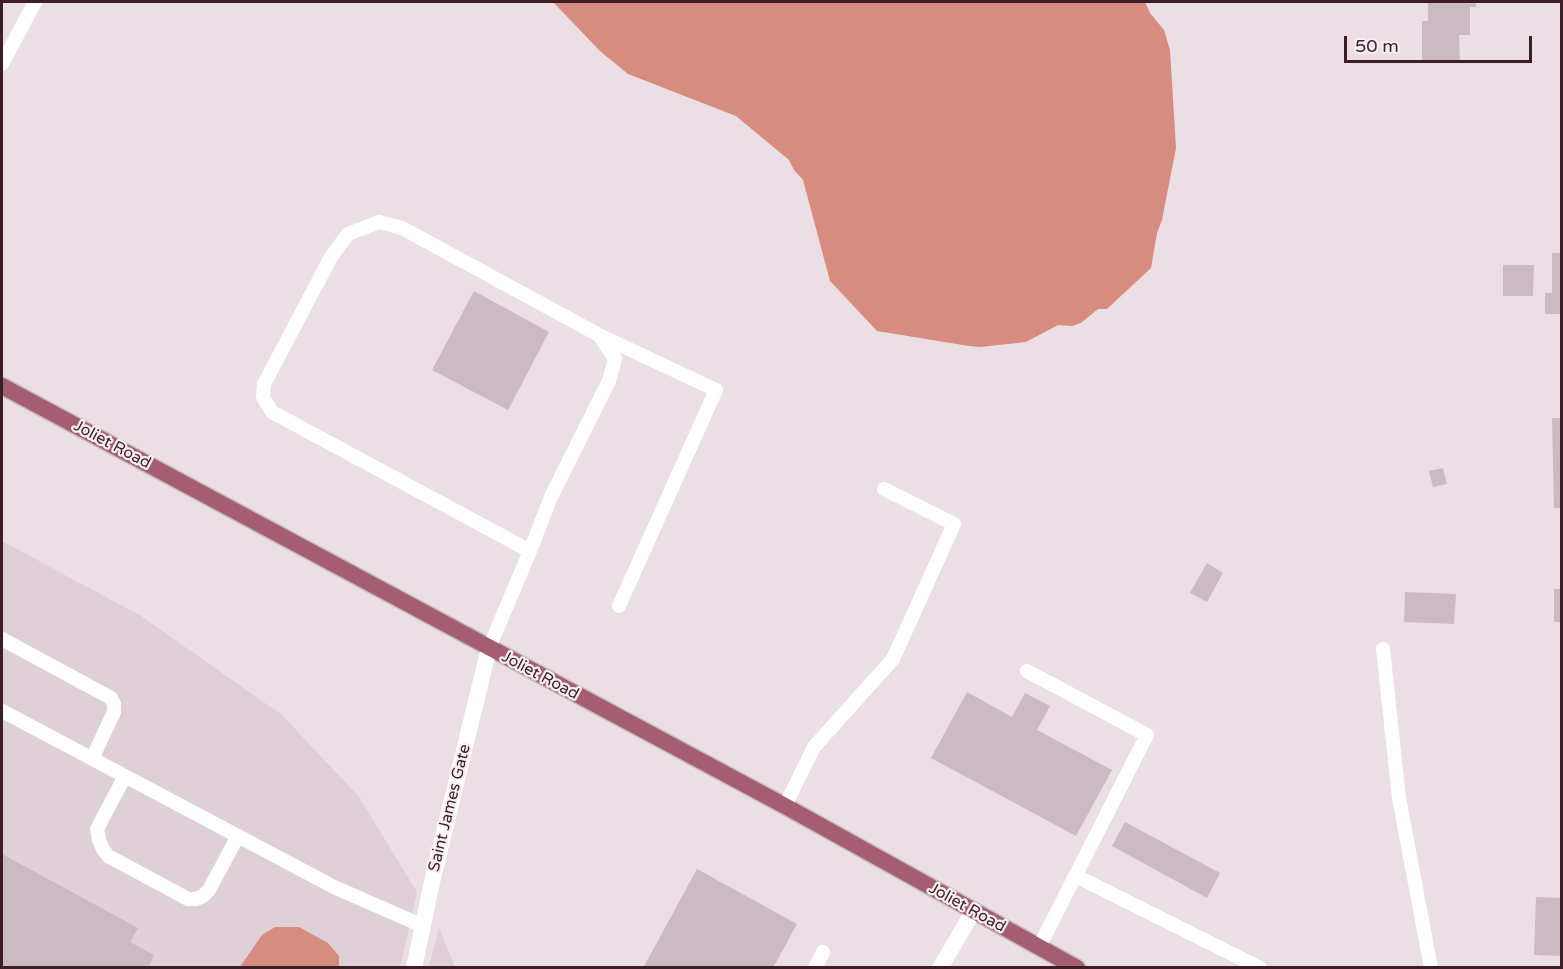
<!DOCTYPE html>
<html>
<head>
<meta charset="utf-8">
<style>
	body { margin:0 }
	#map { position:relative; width:1563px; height:969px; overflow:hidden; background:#ebdee4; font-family:"Varela Round",sans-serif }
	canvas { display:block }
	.frame { position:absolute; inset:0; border:3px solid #3d1e26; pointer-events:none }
	.scale { position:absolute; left:1344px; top:36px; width:188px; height:27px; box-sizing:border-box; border:3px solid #3d1e26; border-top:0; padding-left:8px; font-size:18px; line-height:21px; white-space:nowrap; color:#3d1e26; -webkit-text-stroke:4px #f8eff3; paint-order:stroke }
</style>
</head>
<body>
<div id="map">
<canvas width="1563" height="969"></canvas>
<div class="frame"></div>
<div class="scale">50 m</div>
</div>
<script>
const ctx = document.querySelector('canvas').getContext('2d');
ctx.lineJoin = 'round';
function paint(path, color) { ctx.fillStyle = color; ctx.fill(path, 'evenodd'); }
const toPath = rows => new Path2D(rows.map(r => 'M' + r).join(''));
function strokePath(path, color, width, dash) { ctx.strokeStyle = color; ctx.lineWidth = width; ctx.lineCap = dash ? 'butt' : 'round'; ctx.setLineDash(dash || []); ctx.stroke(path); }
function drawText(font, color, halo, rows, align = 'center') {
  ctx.font = font + ' "Varela Round",sans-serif'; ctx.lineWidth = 4.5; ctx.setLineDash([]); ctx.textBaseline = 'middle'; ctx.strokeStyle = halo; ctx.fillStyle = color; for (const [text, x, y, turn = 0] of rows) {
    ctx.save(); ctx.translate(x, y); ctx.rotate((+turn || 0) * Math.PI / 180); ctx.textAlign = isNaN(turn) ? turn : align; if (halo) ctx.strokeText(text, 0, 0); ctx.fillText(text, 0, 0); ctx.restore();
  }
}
paint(toPath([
	[2,541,141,616,282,715,359,797,417,892,400,967,2,967],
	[439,928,455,967,429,967]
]), '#dfcfd6');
paint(toPath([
	[553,2,1145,2,1150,13,1164,30,1170,50,1176,148,1162,220,1157,233,1151,268,1107,309,1098,309,1081,323,1072,326,1058,325,1026,342,980,347,969,346,877,331,830,281,803,180,794,170,789,160,736,116,628,74,600,51],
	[275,927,299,927,328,943,339,956,339,967,240,967,262,935]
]), '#d78c80');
paint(toPath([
	[1428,2,1476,2,1476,7,1470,7,1470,35,1459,35,1460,60,1422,60,1422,21,1428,21],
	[1552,253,1562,253,1562,314,1545,314,1545,293,1552,293],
	[1503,265,1534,265,1533,296,1503,296],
	[474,291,549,332,508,410,432,370],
	[1552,418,1562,418,1562,508,1554,508],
	[1443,468,1447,484,1433,487,1429,471],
	[1207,563,1223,573,1207,602,1190,593],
	[1554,589,1562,589,1562,622,1554,622],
	[1405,592,1456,594,1454,624,1404,622],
	[967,692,1012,717,1025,693,1050,706,1037,730,1112,770,1076,836,931,758],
	[1125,822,1220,873,1207,898,1112,846],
	[2,854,138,928,130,942,154,955,148,968,2,968],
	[697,869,797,924,773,968,643,968],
	[1536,897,1562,898,1562,956,1534,955]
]), '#ccbac2');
const primary = toPath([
	[2,386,785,806,1077,968]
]);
strokePath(primary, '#c5bcbe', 19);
strokePath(toPath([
	[2,64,35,2],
	[599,335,716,390,619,606],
	[2,639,111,698,114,704,114,712,92,759],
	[489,648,525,563,530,551,551,497,609,381,615,359,599,335,402,228,379,222,348,234,331,257,264,384,263,397,272,412,530,551],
	[1383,649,1399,798,1431,968],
	[1027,671,1147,735,1039,947],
	[2,711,334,887,423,926],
	[125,776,97,829,99,840,103,849,108,856,188,899,196,899,203,896,209,890,238,836],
	[785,806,814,747,893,659,954,524,884,489],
	[1076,876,1260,968],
	[815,968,823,952]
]), '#fff', 14);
strokePath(toPath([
	[414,968,432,882,489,648],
	[940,968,973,912]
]), '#fff', 16);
strokePath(primary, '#a55e71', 16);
drawText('16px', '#3d1e26', '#f8eff3', [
	["Joliet Road",112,445,28],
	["Joliet Road",540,676,28],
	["Saint James Gate",450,808,-76],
	["Joliet Road",967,908,29]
]);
</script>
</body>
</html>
